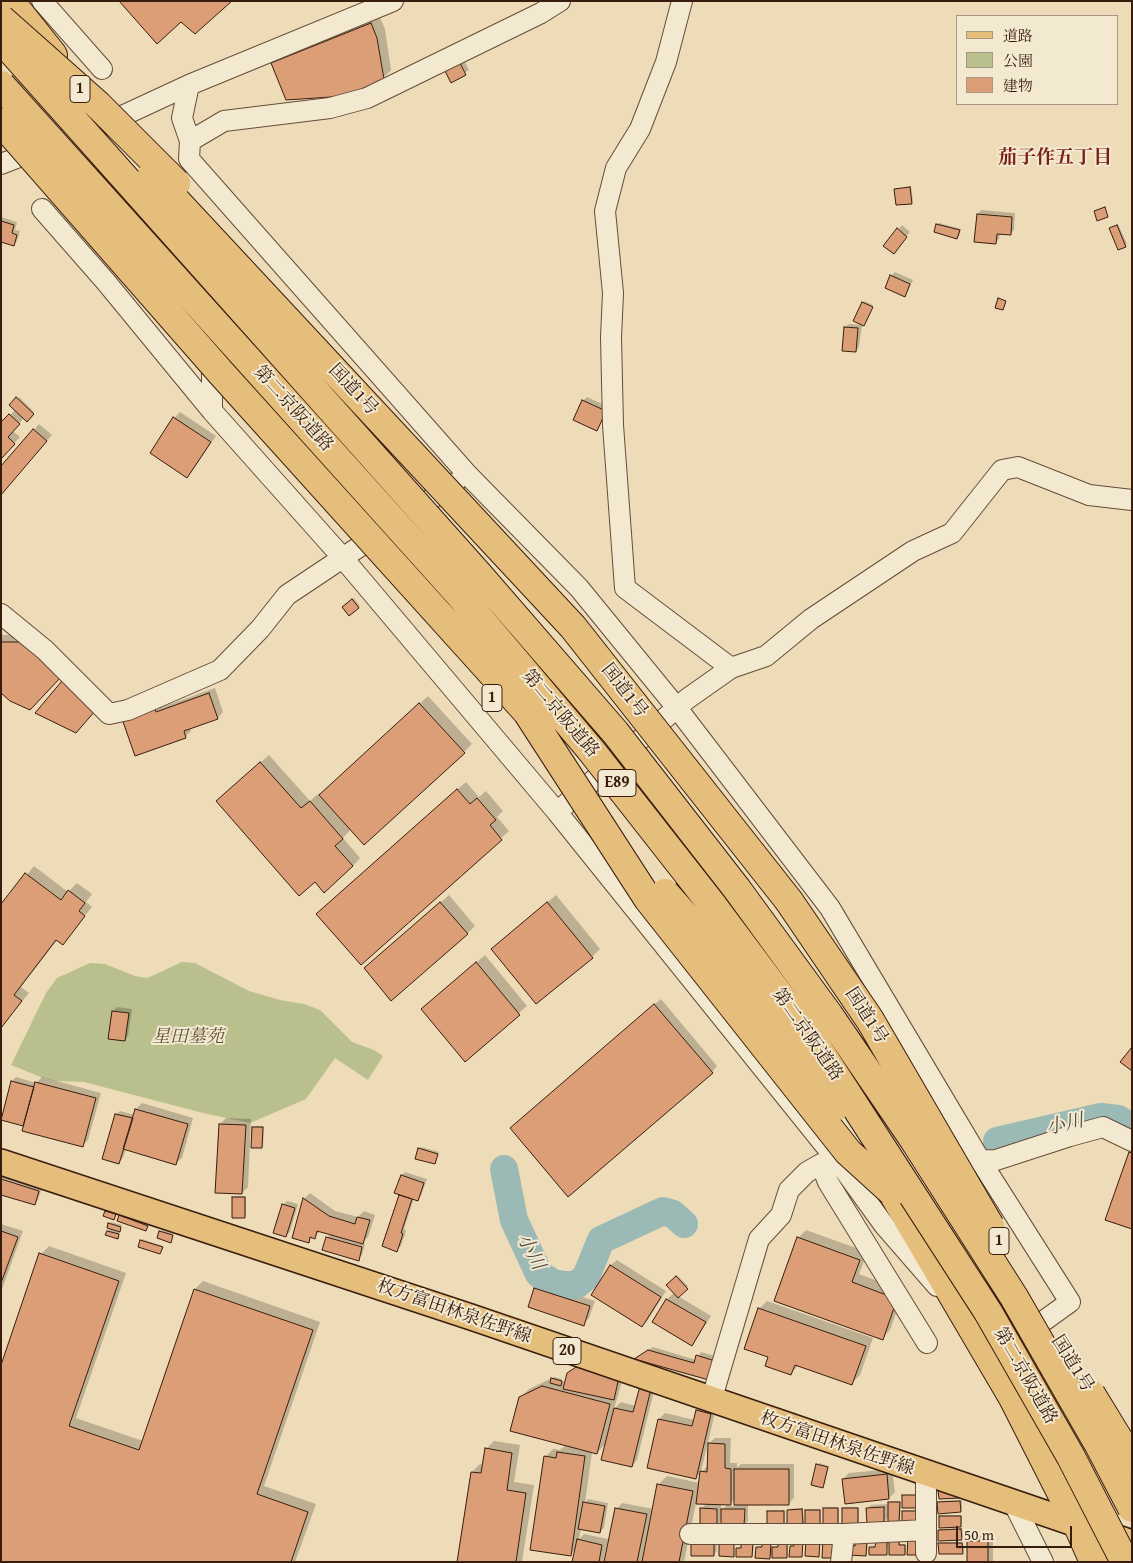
<!DOCTYPE html>
<html>
<head>
<meta charset="utf-8">
<style>
	body { margin:0 }
	#map { position:relative; width:1133px; height:1563px; overflow:hidden; background:#eddcb7; font-family:"Gentium Book Plus","Noto Serif JP",serif }
	canvas { display:block }
	.frame { position:absolute; inset:0; border:2px solid #381d0f; pointer-events:none }
	.legend { position:absolute; left:956px; top:15px; width:162px; height:90px; box-sizing:border-box; background:#f3e8d0; border:1px solid #a89783; margin:0; padding:6px 9px; list-style:none; font-size:15px; color:#381d0f }
	.legend li { display:flex; align-items:center; gap:10px; height:25px }
	.legend b { width:25px; border:1px solid #a89783 }
	.scale { position:absolute; left:956px; top:1526px; width:116px; height:22px; box-sizing:border-box; border:2px solid #381d0f; border-top:0; padding-left:6px; font-size:15px; line-height:18px; white-space:nowrap; color:#381d0f; -webkit-text-stroke:4px #f3e8d0; paint-order:stroke }
</style>
</head>
<body>
<div id="map">
<canvas width="1133" height="1563"></canvas>
<div class="frame"></div>
<ul class="legend">
<li><b style="height:6px;background:#e6be7c"></b>道路</li>
<li><b style="height:14px;background:#b9c08e"></b>公園</li>
<li><b style="height:14px;background:#db9e76"></b>建物</li>
</ul>
<div class="scale">50 m</div>
</div>
<script>
const ctx = document.querySelector('canvas').getContext('2d');
ctx.lineJoin = 'round';
function paint(path, color) { ctx.fillStyle = color; ctx.fill(path, 'evenodd'); }
const toPath = rows => new Path2D(rows.map(r => 'M' + r).join(''));
function strokePath(path, color, width, dash) { ctx.strokeStyle = color; ctx.lineWidth = width; ctx.lineCap = dash ? 'butt' : 'round'; ctx.setLineDash(dash || []); ctx.stroke(path); }
function drawText(font, color, halo, rows, align = 'center') {
  ctx.font = font + ' "Gentium Book Plus","Noto Serif JP",serif'; ctx.lineWidth = 4; ctx.setLineDash([]); ctx.textBaseline = 'middle'; ctx.strokeStyle = halo; ctx.fillStyle = color; for (const [text, x, y, turn = 0] of rows) {
    ctx.save(); ctx.translate(x, y); ctx.rotate((+turn || 0) * Math.PI / 180); ctx.textAlign = isNaN(turn) ? turn : align; if (halo) ctx.strokeText(text, 0, 0); ctx.fillText(text, 0, 0); ctx.restore();
  }
}
paint(toPath([
	[182,962,195,963,249,991,280,1000,304,1004,320,1010,352,1042,374,1050,383,1056,368,1080,335,1058,306,1099,250,1123,203,1113,84,1082,56,1081,43,1078,11,1065,46,993,57,978,90,963,105,964,135,976,146,978,152,976]
]), '#b9c08e');
paint(toPath([
	[379,15,385,29,391,70,383,78,273,63,281,55],
	[462,56,469,70,452,81],
	[911,186,913,201,911,202,895,189],
	[981,210,1015,213,1014,230,1010,234,1000,233,999,239,996,242,978,214],
	[1,217,17,222,15,230,20,231,17,241,14,245,1,241],
	[939,223,961,229,959,236,957,238,937,224],
	[1118,224,1127,244,1119,248,1110,228],
	[902,225,910,232,897,249,885,246],
	[895,272,913,280,908,291,905,295,891,276],
	[864,301,873,305,865,323,863,303],
	[849,324,862,325,859,347,856,351,845,327],
	[19,397,34,412,27,420,24,418,13,431,20,437,1,458,1,424,16,409,11,405],
	[587,397,609,407,600,425,596,429,583,401],
	[180,412,216,436,193,470,187,476,174,418],
	[39,424,52,435,1,494,34,430],
	[354,598,360,606,349,614,343,607],
	[1,635,33,635,1,691],
	[215,688,223,712,218,718,190,728,191,731,185,737,123,717,160,700,162,707],
	[428,696,472,744,464,752,351,829,343,838,360,858,353,866,315,881,226,793,269,755,310,801,319,793,320,795],
	[466,782,479,797,486,791,503,811,497,817,509,831,361,964,326,906],
	[34,866,68,892,77,883,92,894,86,902,92,907,63,943,58,939,21,987,29,993,1,1027,1,906],
	[449,895,475,926,467,934,373,961],
	[556,895,600,949,592,957,493,949],
	[485,955,527,1006,465,1060,422,1009],
	[661,999,717,1066,712,1072,518,1122],
	[117,1007,132,1009,128,1036,125,1040,113,1011],
	[16,1077,36,1083,42,1077,101,1093,88,1140,82,1146,25,1125,2,1119,12,1081],
	[142,1103,193,1118,182,1158,176,1163,126,1149,123,1158,119,1162,104,1158,116,1114,120,1111,135,1115,136,1109],
	[226,1118,251,1119,248,1187,242,1193,220,1124],
	[255,1126,264,1126,263,1146,262,1147,253,1127],
	[421,1147,439,1152,435,1163,419,1149],
	[405,1172,427,1179,421,1196,418,1199,414,1198,404,1229,406,1231,401,1246,397,1250,383,1245,401,1194,396,1192,402,1175],
	[1,1175,42,1187,38,1200,34,1204,1,1193],
	[310,1193,335,1211,358,1217,364,1211,375,1215,368,1237,362,1243,365,1244,362,1255,358,1259,327,1238,331,1234,321,1231,308,1241,304,1199],
	[235,1196,246,1196,246,1215,244,1217,233,1198],
	[287,1201,298,1204,290,1232,286,1235,283,1205],
	[121,1214,149,1224,146,1230,120,1216],
	[111,1222,122,1225,118,1232,120,1232,118,1237,108,1231,111,1228,110,1224],
	[1,1224,23,1231,1,1292],
	[162,1230,173,1234,170,1241,160,1232],
	[806,1230,867,1252,904,1291,890,1330,882,1338,798,1238],
	[866,1256,883,1283,859,1274],
	[142,1239,163,1246,162,1251,160,1253,141,1240],
	[49,1246,126,1273,76,1418,143,1441,195,1289,203,1281,320,1322,264,1486,316,1504,295,1562,1,1562,41,1254],
	[617,1260,666,1291,648,1320,642,1326,593,1295,611,1265],
	[678,1276,688,1286,678,1296,711,1316,697,1338,691,1344,654,1322,667,1299,675,1292,668,1286],
	[541,1283,595,1301,589,1318,583,1324,535,1289],
	[767,1301,873,1338,860,1375,852,1383,799,1365,791,1373,770,1357,759,1309],
	[653,1347,696,1360,701,1352,718,1357,712,1375,636,1358],
	[583,1362,625,1371,614,1409,621,1402,636,1406,656,1383,637,1460,632,1466,606,1443,597,1453,592,1452,585,1503,588,1499,608,1503,604,1528,600,1532,581,1529,579,1539,584,1534,608,1539,603,1562,573,1562,577,1548,570,1555,545,1457,553,1449,560,1450,566,1445,520,1398,529,1389,554,1377,562,1379,562,1381,566,1382,568,1374],
	[703,1405,716,1408,701,1472,695,1478,649,1467,659,1419,665,1413,695,1420,697,1411],
	[715,1438,731,1438,730,1463,737,1463,737,1468,741,1464,794,1464,794,1498,788,1504,748,1504,748,1521,744,1525,722,1520,717,1525,701,1509,707,1503,696,1503,684,1562,606,1562,617,1509,622,1503,654,1509,659,1484,667,1476,700,1483,702,1472,708,1465,708,1444],
	[735,1499,735,1506,728,1506],
	[721,1504,728,1504,721,1511],
	[494,1441,520,1445,514,1482,534,1485,522,1562,458,1562,472,1472,480,1464,483,1465,486,1449],
	[819,1463,829,1466,824,1485,817,1465],
	[892,1469,895,1492,889,1498,843,1479,849,1473],
	[962,1500,962,1509,961,1511,939,1503,940,1501],
	[890,1501,901,1501,900,1520,899,1522,889,1517,884,1522,868,1508,871,1505,889,1504],
	[826,1507,839,1507,839,1522,838,1523,824,1509],
	[845,1507,859,1507,859,1522,857,1524,843,1509],
	[803,1508,804,1522,802,1524,788,1510,789,1509],
	[808,1509,821,1509,821,1522,820,1524,806,1510],
	[770,1510,785,1510,785,1523,783,1525,769,1511],
	[905,1510,919,1510,919,1522,903,1511],
	[941,1515,962,1515,962,1524,961,1526,940,1517],
	[962,1528,963,1537,961,1539,939,1531,940,1529],
	[974,1535,993,1535,993,1562,968,1562,968,1541],
	[788,1539,788,1555,786,1557,774,1553,770,1557,757,1547,763,1546,772,1540,772,1549],
	[868,1539,867,1553,866,1555,850,1554,852,1545,857,1545],
	[888,1539,888,1543,892,1539,900,1539,900,1544,906,1544,906,1552,904,1554,890,1544,888,1544,886,1554,871,1547,877,1546],
	[717,1540,717,1551,713,1555,693,1555],
	[754,1541,753,1555,752,1556,738,1549],
	[941,1542,963,1542,964,1551,962,1553,940,1544]
]), '#0003');
strokePath(toPath([
	[997,1141,1101,1117,1118,1119,1132,1127],
	[504,1169,514,1220,539,1274,553,1283,564,1285,576,1285,586,1277,601,1240,663,1211,673,1214,684,1224]
]), '#9bbab5', 28);
const building = toPath([
	[119,1,232,1,195,34,181,22,157,44,119,1],
	[371,23,377,38,384,79,346,96,286,100,271,63,371,23],
	[458,59,466,75,451,83,443,67,458,59],
	[910,187,912,204,896,205,894,189,910,187],
	[1105,207,1108,217,1097,221,1094,211,1105,207],
	[977,214,1012,217,1011,235,997,234,996,244,974,242,977,214],
	[1,221,14,225,12,233,17,235,14,246,1,242,1,221],
	[936,224,960,230,957,239,934,232,936,224],
	[1117,225,1126,247,1118,250,1109,228,1117,225],
	[897,228,907,237,894,254,883,246,897,228],
	[890,275,910,284,905,297,885,288,890,275],
	[998,298,1006,301,1003,310,995,308,998,298],
	[862,302,873,307,864,326,853,321,862,302],
	[844,327,858,328,856,352,842,351,844,327],
	[16,397,34,414,27,422,9,405,16,397],
	[582,400,606,411,597,431,573,420,582,400],
	[9,414,20,424,8,437,15,444,1,459,1,422,9,414],
	[173,417,211,442,187,478,150,453,173,417],
	[33,429,47,441,1,495,1,466,33,429],
	[352,599,359,608,349,616,342,607,352,599],
	[1,642,25,642,61,677,30,710,10,701,1,693,1,642],
	[62,681,95,711,76,733,35,713,62,681],
	[209,693,218,719,184,731,186,738,135,756,121,716,154,705,156,712,209,693],
	[419,703,465,753,364,845,319,795,419,703],
	[260,762,301,808,310,801,343,839,335,846,353,866,324,893,315,882,299,896,216,801,260,762],
	[457,789,470,804,477,798,496,820,490,825,502,840,361,965,316,914,457,789],
	[25,873,61,900,68,890,85,903,79,911,85,916,63,945,56,940,14,995,22,1001,1,1028,1,904,25,873],
	[440,902,468,934,391,1001,364,968,440,902],
	[547,902,593,958,536,1004,491,949,547,902],
	[476,962,520,1015,465,1062,421,1009,476,962],
	[654,1004,713,1073,568,1197,510,1128,654,1004],
	[112,1011,129,1013,125,1041,108,1039,112,1011],
	[1132,1047,1132,1071,1120,1062,1132,1047],
	[11,1081,34,1087,23,1126,1,1120,11,1081],
	[35,1082,96,1098,83,1147,22,1131,35,1082],
	[135,1109,188,1124,176,1165,123,1149,135,1109],
	[115,1114,133,1118,119,1164,102,1159,115,1114],
	[219,1124,246,1125,242,1194,215,1193,219,1124],
	[252,1127,263,1127,262,1148,251,1148,252,1127],
	[418,1148,438,1154,435,1164,415,1159,418,1148],
	[1129,1152,1132,1153,1132,1229,1105,1220,1129,1152],
	[401,1175,424,1183,418,1201,394,1193,401,1175],
	[1,1179,39,1191,35,1205,1,1195,1,1179],
	[399,1195,412,1199,401,1233,403,1234,397,1252,382,1246,399,1195],
	[232,1197,245,1197,245,1218,232,1218,232,1197],
	[303,1198,329,1216,355,1224,357,1217,370,1220,363,1244,317,1231,315,1239,310,1237,309,1243,292,1238,303,1198],
	[282,1204,295,1208,286,1237,273,1233,282,1204],
	[105,1211,116,1214,114,1220,103,1216,105,1211],
	[119,1215,148,1226,146,1231,117,1221,119,1215],
	[108,1223,121,1227,120,1232,107,1228,108,1223],
	[1,1231,18,1237,1,1283,1,1231],
	[107,1231,119,1234,118,1239,105,1235,107,1231],
	[159,1231,173,1235,171,1243,157,1238,159,1231],
	[326,1237,362,1247,359,1261,322,1250,326,1237],
	[797,1237,860,1260,852,1282,897,1299,883,1340,774,1301,797,1237],
	[140,1240,163,1247,160,1254,138,1247,140,1240],
	[39,1253,119,1281,69,1426,139,1450,194,1289,313,1330,257,1494,308,1512,291,1562,1,1562,1,1365,39,1253],
	[610,1265,661,1297,642,1327,591,1295,610,1265],
	[676,1276,688,1289,678,1298,666,1285,676,1276],
	[534,1288,590,1306,584,1326,528,1307,534,1288],
	[666,1299,706,1322,692,1346,652,1322,666,1299],
	[758,1308,866,1346,852,1385,795,1365,791,1375,765,1366,768,1357,744,1349,758,1308],
	[648,1350,694,1363,696,1355,715,1361,709,1380,634,1359,648,1350],
	[576,1367,619,1377,614,1400,563,1389,567,1373,576,1367],
	[551,1378,562,1381,561,1386,550,1383,551,1378],
	[542,1386,610,1404,597,1454,510,1431,519,1397,542,1386],
	[640,1386,651,1389,632,1467,601,1460,614,1408,633,1412,640,1386],
	[696,1410,711,1414,696,1479,647,1468,658,1419,692,1426,696,1410],
	[708,1443,725,1444,725,1468,731,1469,731,1505,696,1504,700,1471,707,1472,708,1443],
	[485,1448,512,1453,507,1490,526,1493,516,1562,457,1562,471,1472,481,1473,485,1448],
	[557,1452,585,1456,571,1556,530,1550,544,1456,556,1458,557,1452],
	[816,1464,828,1467,823,1488,811,1485,816,1464],
	[734,1469,789,1469,789,1505,734,1505,734,1469],
	[887,1474,889,1499,845,1504,842,1479,887,1474],
	[657,1484,693,1491,679,1562,642,1562,657,1484],
	[961,1489,961,1498,939,1499,938,1490,961,1489],
	[902,1495,918,1495,918,1508,902,1508,902,1495],
	[960,1501,961,1512,938,1514,937,1502,960,1501],
	[583,1502,605,1506,600,1533,578,1529,583,1502],
	[888,1502,900,1502,899,1523,888,1523,888,1502],
	[884,1507,884,1523,867,1524,866,1508,884,1507],
	[615,1508,647,1514,637,1562,604,1562,615,1508],
	[700,1508,717,1509,717,1527,700,1526,700,1508],
	[823,1508,838,1508,838,1525,823,1525,823,1508],
	[842,1508,858,1508,858,1525,842,1525,842,1508],
	[721,1509,745,1509,744,1526,721,1526,721,1509],
	[802,1509,803,1525,787,1525,787,1510,802,1509],
	[805,1510,820,1510,820,1525,805,1526,805,1510],
	[767,1511,784,1511,784,1526,767,1526,767,1511],
	[902,1511,918,1511,918,1524,902,1525,902,1511],
	[939,1516,961,1516,961,1527,939,1528,939,1516],
	[961,1529,962,1540,938,1541,938,1530,961,1529],
	[908,1537,920,1537,920,1555,907,1555,908,1537],
	[577,1539,602,1545,599,1562,572,1562,577,1539],
	[806,1539,820,1540,819,1557,805,1556,806,1539],
	[762,1540,771,1541,770,1559,755,1558,756,1547,762,1547,762,1540],
	[778,1540,787,1540,787,1558,772,1558,772,1547,778,1547,778,1540],
	[795,1540,803,1541,802,1557,789,1557,790,1546,794,1546,795,1540],
	[823,1540,838,1541,838,1558,822,1558,823,1540],
	[856,1540,867,1541,866,1556,849,1555,849,1546,855,1546,856,1540],
	[876,1540,887,1540,887,1555,869,1555,869,1547,875,1547,876,1540],
	[889,1540,899,1540,899,1545,905,1545,905,1555,889,1555,889,1540],
	[967,1541,988,1541,988,1562,967,1562,967,1541],
	[719,1542,734,1543,734,1557,719,1556,719,1542],
	[741,1542,753,1542,752,1557,736,1557,736,1548,741,1548,741,1542],
	[691,1543,714,1544,714,1556,691,1556,691,1543],
	[938,1543,962,1543,963,1554,939,1554,938,1543]
]);
paint(building, '#db9e76');
strokePath(building, '#381d0f', 1);
const minor = toPath([
	[42,1,102,69],
	[560,1,541,13,367,98,330,108,224,121,190,141,189,159,468,475,579,588,677,708,830,908,980,1160,1070,1302,1045,1320],
	[682,1,666,62,640,129,616,168,605,211,613,293,611,337,613,425,625,588,731,668],
	[189,85,182,118,190,141],
	[1,164,107,123,189,85,393,1],
	[42,209,106,282,212,411,342,557,557,812,840,1164,884,1225,937,1286],
	[212,411,212,373],
	[1,614,45,650,109,714,128,710,220,670,260,629,287,595,455,483],
	[557,812,687,699,731,668,766,656,811,619,913,551,952,533,1002,470,1018,467,1089,495,1132,500],
	[969,1161,996,1160,1070,1136,1103,1127,1132,1141],
	[821,1164,828,1182,927,1343],
	[711,1401,759,1239,781,1215,789,1190,807,1172,821,1164,850,1165],
	[1014,1504,1043,1562],
	[690,1534,844,1534,926,1530,926,1474],
	[926,1553,926,1530],
	[841,1562,844,1534]
]);
const major = toPath([
	[1,1162,471,1317,1132,1543]
]);
const highway = toPath([
	[10,1,53,55],
	[892,1192,1013,1398,1078,1526,1094,1562]
]);
strokePath(minor, '#654d39', 22);
strokePath(major, '#381d0f', 28);
strokePath(highway, '#381d0f', 30);
strokePath(minor, '#f3e8d0', 20);
strokePath(major, '#e6be7c', 25);
strokePath(highway, '#e6be7c', 28);
const highwayBridge = toPath([
	[1,19,98,105,176,183],
	[1,39,479,575,615,732,737,889,829,1015,914,1140,1014,1297,1099,1445,1132,1508],
	[1,85,458,593,590,749,714,907,808,1033,988,1312,1071,1457,1125,1562],
	[1,122,222,374,527,712,648,899,848,1152,892,1192],
	[152,175,573,627,789,901,870,1020,990,1226],
	[665,893,736,973,835,1107],
	[1091,1394,1132,1461]
]);
strokePath(highwayBridge, '#381d0f', 30, []);
strokePath(highwayBridge, '#e6be7c', 28);
for (const [x, y, w] of [
	[80,89,20],
	[492,698,20],
	[617,783,38],
	[999,1241,20],
	[567,1351,28]
]) { const box = new Path2D(); box.roundRect(x - w / 2, y - 13.5, w, 27, 4); ctx.fillStyle = '#f3e8d0'; ctx.fill(box); strokePath(box, '#381d0f', 1); }
drawText('bold 16px', '#381d0f', null, [
	["1",80,89],
	["1",492,698],
	["E89",617,783],
	["1",999,1241],
	["20",567,1351]
]);
drawText('18px', '#381d0f', '#f3e8d0', [
	["国道1号",353,390,47],
	["第二京阪道路",293,409,48],
	["国道1号",624,691,52],
	["第二京阪道路",560,714,50],
	["国道1号",866,1016,57],
	["第二京阪道路",807,1035,55],
	["枚方富田林泉佐野線",454,1312,19],
	["国道1号",1072,1364,58],
	["第二京阪道路",1025,1376,60],
	["枚方富田林泉佐野線",837,1444,19]
]);
drawText('italic 18px', '#5f4e35', '#f3e8d0', [
	["星田墓苑",188,1037]
]);
drawText('bold 19px', '#7a1f14', '#f3e8d0', [
	["茄子作五丁目",1055,158]
]);
drawText('italic 19px', '#564c41', '#f3e8d0', [
	["小川",1065,1125,-13],
	["小川",530,1252,62]
]);
</script>
</body>
</html>
